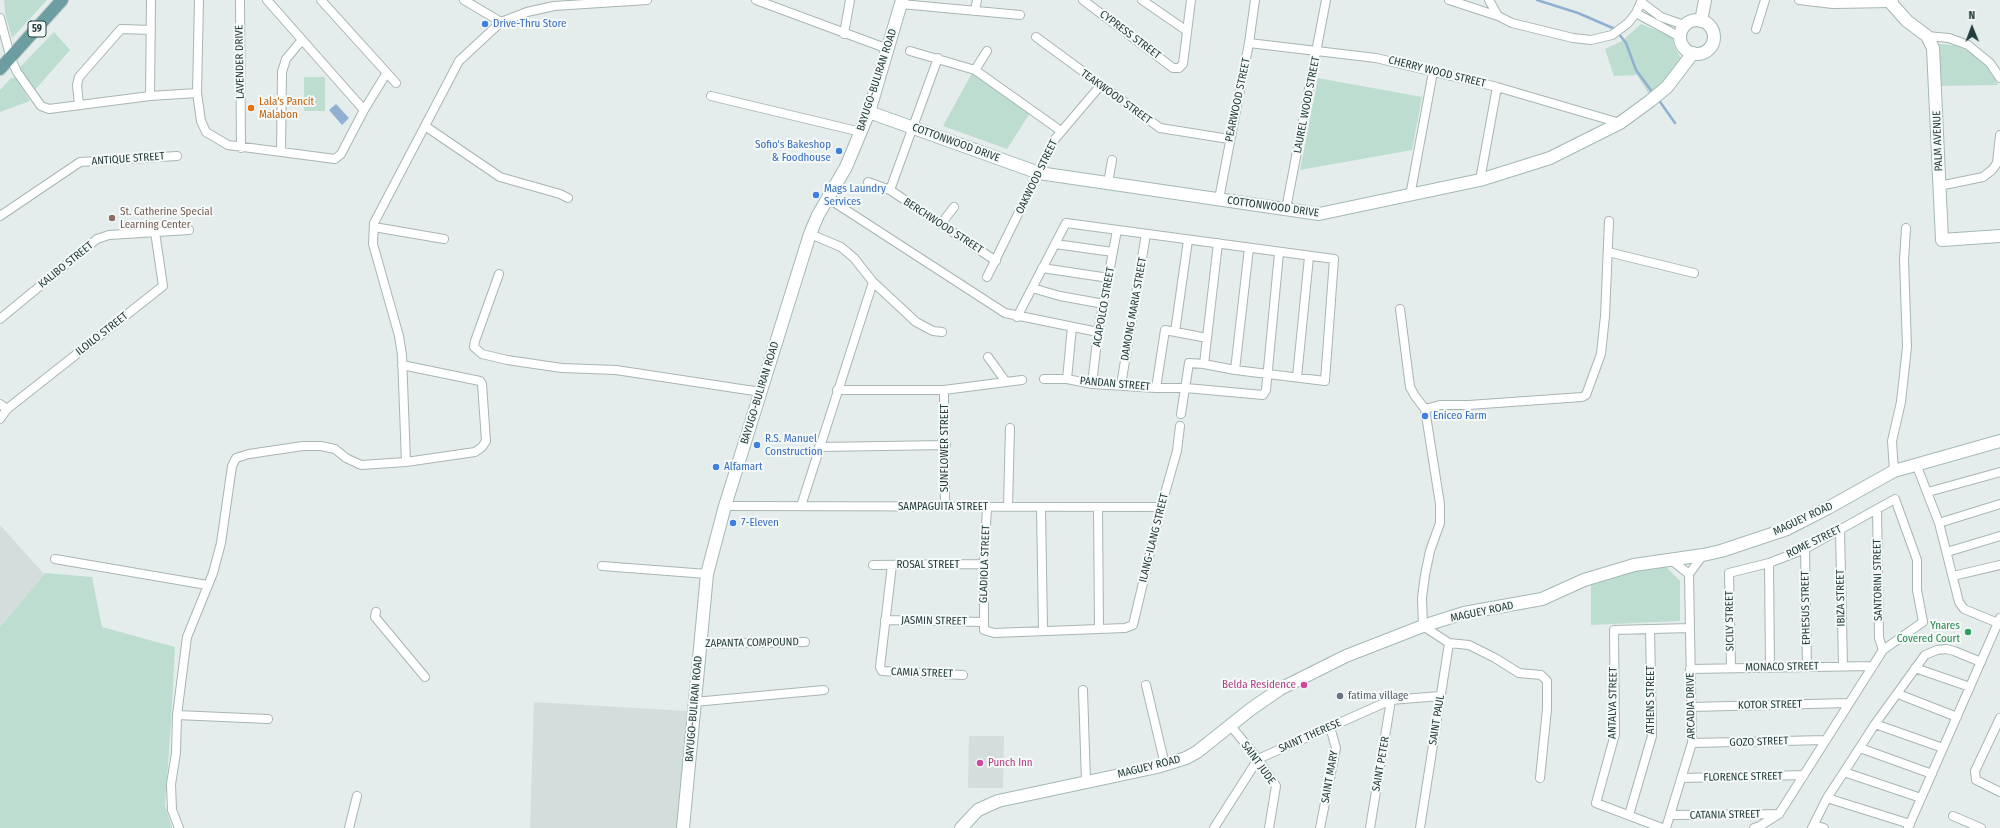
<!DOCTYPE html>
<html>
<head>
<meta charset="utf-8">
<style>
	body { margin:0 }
	#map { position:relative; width:2000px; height:828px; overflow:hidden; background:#e4edec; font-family:"Fira Sans Condensed",sans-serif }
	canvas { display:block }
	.north { position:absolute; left:1952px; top:8px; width:40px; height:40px; -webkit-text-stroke:3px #f5faf9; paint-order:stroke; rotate:359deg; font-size:11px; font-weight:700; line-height:16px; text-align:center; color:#243d3e }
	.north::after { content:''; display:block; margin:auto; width:14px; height:18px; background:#243d3e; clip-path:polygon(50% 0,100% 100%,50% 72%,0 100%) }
</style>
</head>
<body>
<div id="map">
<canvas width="2000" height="828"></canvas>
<div class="north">N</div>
</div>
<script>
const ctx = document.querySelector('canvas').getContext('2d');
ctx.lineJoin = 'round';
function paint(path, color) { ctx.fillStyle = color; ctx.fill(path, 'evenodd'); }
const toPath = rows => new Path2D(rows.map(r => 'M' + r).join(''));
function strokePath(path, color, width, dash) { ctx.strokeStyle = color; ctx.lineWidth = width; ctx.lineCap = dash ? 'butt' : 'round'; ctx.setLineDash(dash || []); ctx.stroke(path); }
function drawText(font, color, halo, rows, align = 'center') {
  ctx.font = font + ' "Fira Sans Condensed",sans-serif'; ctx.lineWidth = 4; ctx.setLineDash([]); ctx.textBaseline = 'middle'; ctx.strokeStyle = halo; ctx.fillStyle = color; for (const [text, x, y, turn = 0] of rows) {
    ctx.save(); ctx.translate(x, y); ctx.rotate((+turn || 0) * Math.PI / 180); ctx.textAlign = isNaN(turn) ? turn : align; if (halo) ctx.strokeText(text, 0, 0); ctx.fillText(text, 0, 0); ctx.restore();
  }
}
paint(toPath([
	[0,525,44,574,0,627],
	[534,702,687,711,677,828,530,828],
	[969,736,1004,736,1003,788,968,788]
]), '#d3dddc');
paint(toPath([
	[4,0,47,0,12,38,5,13],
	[1641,24,1672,37,1674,46,1682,60,1674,74,1650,96,1637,75,1614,76,1605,49,1622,41],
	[54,32,70,50,34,91,21,72,20,67],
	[1938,44,1954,45,1970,52,1982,61,1992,74,1998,85,1940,86],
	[972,73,1030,113,1007,149,943,126],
	[304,77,325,77,325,111,304,111],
	[11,78,16,78,30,101,0,112,0,90],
	[1318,78,1422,97,1412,150,1300,170],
	[1661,562,1680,581,1680,621,1591,625,1591,579],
	[45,573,92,577,102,627,175,647,171,723,165,805,172,828,0,828,0,627]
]), '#beddd1');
paint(toPath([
	[336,104,349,118,342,125,329,110]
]), '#8fb1cf');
strokePath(toPath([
	[1537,0,1578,13,1615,29,1626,43,1636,70,1653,93],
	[1658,99,1675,123]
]), '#8fb1cf', 2.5);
const street = toPath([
	[199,0,197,93,201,121,206,132,228,145,335,159,341,154,364,110,386,74],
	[240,0,241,148],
	[267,0,364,110],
	[321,0,396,83],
	[464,0,501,22],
	[756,0,888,49],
	[1083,0,1173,68,1179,68,1183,64,1191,0],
	[1142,0,1187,31],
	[1449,0,1498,16],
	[1489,0,1498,16,1512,23,1573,38,1591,40,1612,35,1628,23,1636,13,1642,0],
	[1799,0,1833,4,1891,3],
	[1641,2,1661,17,1684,25],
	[901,4,1020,15],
	[975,11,977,0],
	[1636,13,1680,37],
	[0,18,11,59,17,72,41,106,49,109,150,96,197,93],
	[1756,29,1765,0],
	[844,34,850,0],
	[1927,36,1949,38,1968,45,1990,63,2000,78],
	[1036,37,1160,128,1229,139],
	[1249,43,1376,58,1497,87,1620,123],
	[910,51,975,70,1061,131],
	[975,70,987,51],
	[150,96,151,0],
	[711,96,861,132],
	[79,105,77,85,79,77,121,29,151,30],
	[425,126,500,177,560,194,568,198],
	[281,152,282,72,286,59,302,40],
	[1480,180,1497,87],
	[868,182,890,190,996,261],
	[1108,183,1112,160],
	[1939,186,1983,177,1992,170,1997,163,2000,135],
	[890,190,938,58],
	[1410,196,1433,72],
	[829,199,1005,313,1098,332],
	[1219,199,1249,43,1255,0],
	[1286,209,1326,0],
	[0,216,80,162,177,156],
	[941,224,954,207],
	[374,227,444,239],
	[810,234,841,247,854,258,873,282,916,322,933,331,942,332],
	[1055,244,1113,252],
	[1608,252,1694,273],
	[1042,268,1109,278],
	[499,274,475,341,474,347,482,354,507,360,562,368,616,370,761,392],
	[987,277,1055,139,1100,86],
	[1032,288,1060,296,1104,304],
	[1400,309,1410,387,1415,396,1425,409],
	[1017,317,1066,223,1334,259,1325,381,1235,370,1204,364,1189,363,1181,414],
	[0,319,97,239,109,235,189,230],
	[1175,332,1188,240],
	[1204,364,1218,243],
	[1235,370,1249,248],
	[1297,377,1309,257],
	[1044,379,1067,379,1092,384,1156,388,1186,388,1263,395,1266,390,1279,253],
	[1067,379,1072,327],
	[1006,382,1022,380],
	[1092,384,1098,332,1117,230],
	[1121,385,1146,234],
	[1156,388,1165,330,1207,338],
	[837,390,944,390,1006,382,988,357],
	[944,390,945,507],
	[0,404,7,409],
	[0,419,7,409,163,286,155,232],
	[819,447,946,445],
	[406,462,402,355,399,336,373,244,374,223,459,61,501,22,527,12,554,6,647,0],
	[1916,464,1939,523,1959,602,1964,609,1998,623],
	[1894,471,1892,441,1901,402,1907,347,1904,260,1906,228],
	[1928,492,2000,472],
	[725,506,1161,507],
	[801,506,873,282],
	[987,507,984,564,984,630,994,633,1125,628,1133,625,1161,507,1177,451,1180,426],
	[1008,507,1010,428],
	[1041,507,1043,630],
	[1098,507,1099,629],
	[1877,509,1879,638,1883,650],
	[1939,523,2000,504],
	[1840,530,1843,666],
	[1805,549,1807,667],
	[1947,552,2000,536],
	[55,559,207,585],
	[1670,559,1689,574,1703,555],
	[1769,563,1770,668],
	[873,565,984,564],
	[892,565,880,667,882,671,963,675],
	[602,566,707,574],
	[1953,576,2000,565],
	[376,612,375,617,425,677],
	[885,620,983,622],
	[1449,643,1469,645,1495,658,1519,673,1541,675,1547,681,1547,709,1540,778],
	[699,644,805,642],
	[1731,668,1729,573,1769,563,1805,549,1895,499,1917,560,1917,590,1923,622,1883,650,1779,814,1760,826,1754,828],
	[1915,668,1970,687],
	[1690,669,1873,666],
	[1146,685,1165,765],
	[1083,690,1086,782],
	[1898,694,1957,717],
	[694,702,824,690],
	[1691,707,1848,703],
	[177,715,176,753,171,784,172,810,179,828],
	[2000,718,1975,771,1976,780,2000,792],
	[268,719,177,715,187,637,213,573,221,543,232,466,236,458,249,454,303,446,321,446,335,449,346,458,361,465,406,462,475,452,482,447,486,441,482,384,480,381,402,365],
	[1875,724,1943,748],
	[1230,725,1258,759,1276,786,1269,828],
	[1692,743,1826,740],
	[1860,748,1932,774],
	[1844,772,1921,798],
	[1681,778,1804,775],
	[1827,798,1910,824],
	[1629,815,1652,736,1650,629],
	[1670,815,1779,814],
	[1953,816,1981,828],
	[1814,825,1824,828],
	[349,828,357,796],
	[1214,828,1258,759,1391,700,1440,696],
	[1320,828,1336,748,1330,727],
	[1370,828,1391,700],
	[1420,828,1449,643,1423,626,1422,598,1425,575,1430,551,1440,523,1440,504,1425,409,1440,405,1469,405,1582,397,1586,395,1601,354,1605,316,1609,221],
	[1662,828,1596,803,1615,734,1614,630,1690,628],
	[1666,828,1692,743,1689,574],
	[1812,828,1827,798,1844,772,1875,724,1925,655,1937,650,1946,649,1954,651,1981,662],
	[1908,828,2000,618]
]);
const secondary = toPath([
	[1892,0,1891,3,1907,21,1927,36,1933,48,1942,240,2000,236],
	'1680 37a17 17 0 1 1 34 0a17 17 0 1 1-34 0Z',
	[1701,21,1705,0],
	[869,112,1039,173,1319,214,1480,180,1550,158,1620,123,1650,101,1667,87,1693,53],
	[683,828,707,574,725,506,810,234,818,215,846,167,869,112,902,0],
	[961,828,978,810,998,801,1157,767,1186,758,1197,752,1251,709,1280,689,1346,656,1423,626,1464,613,1542,599,1584,580,1634,565,1703,555,1721,551,1787,529,1828,508,1894,471,2000,441]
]);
const primary = toPath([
	[0,69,62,0]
]);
strokePath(street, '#a7b5b4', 10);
strokePath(secondary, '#a3b8b7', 14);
strokePath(primary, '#c2c9c9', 14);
strokePath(street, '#fff', 8);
strokePath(secondary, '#fff', 12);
strokePath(primary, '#6b9da1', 12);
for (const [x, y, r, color] of [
	[485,24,4,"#3f7fe0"],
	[251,108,4,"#e8710a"],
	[839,151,4,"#3f7fe0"],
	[816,195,4,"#3f7fe0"],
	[112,218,4,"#8d6e63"],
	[1425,416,4,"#3f7fe0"],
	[757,445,4,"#3f7fe0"],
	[716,467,4,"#3f7fe0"],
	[733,523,4,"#3f7fe0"],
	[1968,632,4,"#2e9e5b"],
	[1304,685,4,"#d1479c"],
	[1340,696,4,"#6b7280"],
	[980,763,4,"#d1479c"]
]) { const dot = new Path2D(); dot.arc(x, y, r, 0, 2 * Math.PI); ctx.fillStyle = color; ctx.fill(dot); strokePath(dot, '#f5faf9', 1.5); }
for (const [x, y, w] of [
	[37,29,18]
]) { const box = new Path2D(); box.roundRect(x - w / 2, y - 8, w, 16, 3); ctx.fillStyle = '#f5faf9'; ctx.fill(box); strokePath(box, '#243d3e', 1); }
drawText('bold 10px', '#243d3e', null, [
	["59",37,29]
]);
drawText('11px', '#366cbe', '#f5faf9', [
	["Drive-Thru Store",493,24],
	["Sofio's Bakeshop",831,145,"right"],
	["& Foodhouse",831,158,"right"],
	["Mags Laundry",824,189],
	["Services",824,202],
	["Eniceo Farm",1433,416],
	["R.S. Manuel",765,439],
	["Construction",765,452],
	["Alfamart",724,467],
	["7-Eleven",741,523]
], 'left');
drawText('11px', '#243d3e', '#f5faf9', [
	["CYPRESS STREET",1130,35,37],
	["LAVENDER DRIVE",240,62,-91],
	["CHERRY WOOD STREET",1437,72,14],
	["BAYUGO-BULIRAN ROAD",877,80,-72],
	["TEAKWOOD STREET",1116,97,36],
	["PEARWOOD STREET",1238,100,-78],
	["LAUREL WOOD STREET",1307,105,-79],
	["PALM AVENUE",1938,141,-92],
	["COTTONWOOD DRIVE",956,143,20],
	["ANTIQUE STREET",128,159,-4],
	["OAKWOOD STREET",1037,177,-64],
	["COTTONWOOD DRIVE",1273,207,8],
	["BERCHWOOD STREET",943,226,33],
	["KALIBO STREET",66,265,-39],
	["ACAPOLCO STREET",1104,307,-80],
	["DAMONG MARIA STREET",1134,309,-80],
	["ILOILO STREET",102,334,-38],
	["PANDAN STREET",1115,384,5],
	["BAYUGO-BULIRAN ROAD",760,393,-73],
	["SUNFLOWER STREET",945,448,-90],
	["SAMPAGUITA STREET",943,507],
	["MAGUEY ROAD",1803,519,-25],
	["ILANG-ILANG STREET",1154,538,-76],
	["ROME STREET",1814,542,-26],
	["GLADIOLA STREET",985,564,-88],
	["ROSAL STREET",928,565],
	["SANTORINI STREET",1878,580,-91],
	["IBIZA STREET",1841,598,-91],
	["EPHESUS STREET",1806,608,-91],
	["MAGUEY ROAD",1482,612,-12],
	["JASMIN STREET",934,621,1],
	["SICILY STREET",1730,621,-91],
	["ZAPANTA COMPOUND",752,643,-1],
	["MONACO STREET",1782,667,-1],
	["CAMIA STREET",922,673,2],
	["ATHENS STREET",1651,700,-90],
	["ANTALYA STREET",1613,703,-89],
	["KOTOR STREET",1770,705,-1],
	["ARCADIA DRIVE",1691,706,-91],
	["BAYUGO-BULIRAN ROAD",694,709,-85],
	["SAINT PAUL",1437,720,-81],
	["SAINT THERESE",1310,736,-24],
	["GOZO STREET",1759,742,-2],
	["SAINT JUDE",1258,763,54],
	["SAINT PETER",1381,764,-80],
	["MAGUEY ROAD",1149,767,-14],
	["SAINT MARY",1330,777,-80],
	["FLORENCE STREET",1743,777,-1],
	["CATANIA STREET",1725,815,-1]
]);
drawText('11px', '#c56008', '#f5faf9', [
	["Lala's Pancit",259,102],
	["Malabon",259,115]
], 'left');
drawText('11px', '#785e54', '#f5faf9', [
	["St. Catherine Special",120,212],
	["Learning Center",120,225]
], 'left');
drawText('11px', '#27864d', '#f5faf9', [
	["Ynares",1960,626],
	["Covered Court",1960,639]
], 'right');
drawText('11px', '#b23c85', '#f5faf9', [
	["Belda Residence",1296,685],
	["Punch Inn",988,763,"left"]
], 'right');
drawText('11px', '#5b616d', '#f5faf9', [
	["fatima village",1348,696]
], 'left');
</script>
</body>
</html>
